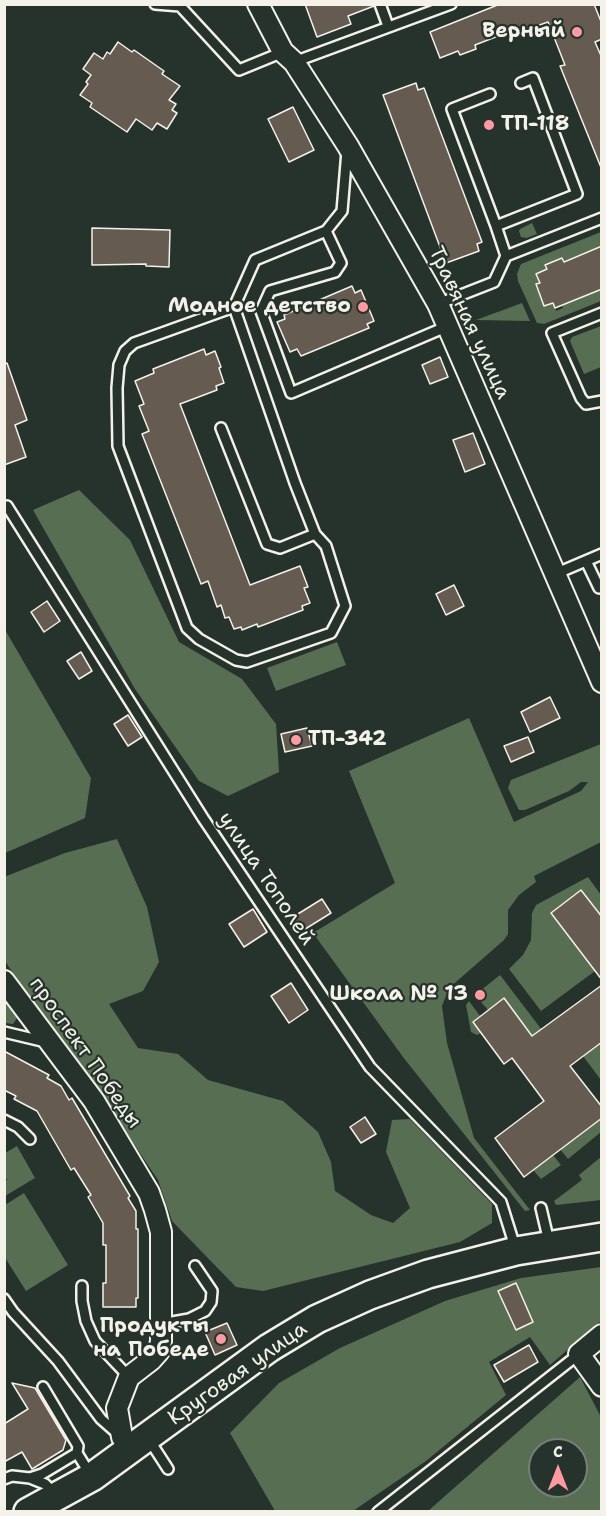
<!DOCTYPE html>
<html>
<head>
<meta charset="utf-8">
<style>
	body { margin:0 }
	#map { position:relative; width:606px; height:1516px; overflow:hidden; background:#26332d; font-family:"Shantell Sans",sans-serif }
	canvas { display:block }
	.frame { position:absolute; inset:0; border:6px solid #f4f1e8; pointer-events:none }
	.north { position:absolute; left:528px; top:1438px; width:60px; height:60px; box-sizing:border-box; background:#26332d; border:2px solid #787f78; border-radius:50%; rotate:0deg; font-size:16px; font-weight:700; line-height:24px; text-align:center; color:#f4f1e8 }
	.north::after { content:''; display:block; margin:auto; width:21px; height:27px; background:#ff9aa2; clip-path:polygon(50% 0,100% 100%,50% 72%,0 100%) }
</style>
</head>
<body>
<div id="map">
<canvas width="606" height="1516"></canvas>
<div class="frame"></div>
<div class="north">С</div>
</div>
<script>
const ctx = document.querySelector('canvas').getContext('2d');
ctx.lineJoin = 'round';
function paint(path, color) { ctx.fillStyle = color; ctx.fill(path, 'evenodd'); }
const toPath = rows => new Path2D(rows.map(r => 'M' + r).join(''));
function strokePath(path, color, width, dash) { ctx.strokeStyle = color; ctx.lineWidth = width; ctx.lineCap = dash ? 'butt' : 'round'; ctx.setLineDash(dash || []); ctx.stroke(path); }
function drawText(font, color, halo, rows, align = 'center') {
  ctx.font = font + ' "Shantell Sans",sans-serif'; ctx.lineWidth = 4.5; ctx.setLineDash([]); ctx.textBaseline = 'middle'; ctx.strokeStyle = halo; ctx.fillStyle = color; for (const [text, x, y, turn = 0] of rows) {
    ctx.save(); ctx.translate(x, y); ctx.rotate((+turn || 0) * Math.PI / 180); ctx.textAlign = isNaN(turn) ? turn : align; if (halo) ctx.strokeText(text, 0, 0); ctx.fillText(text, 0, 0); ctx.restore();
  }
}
paint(toPath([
	[532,223,537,234,527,238,521,237,519,231,520,229],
	[601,232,601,246,564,261,562,258,546,265,547,269,536,274,540,283,536,285,544,306,553,303,556,311,563,308,562,305,601,289,601,301,544,324,537,323,518,281,517,274,521,264],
	[522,303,530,321,476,320],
	[601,326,601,367,584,374,570,341,572,337],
	[79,490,130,540,179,642,242,679,276,724,279,772,228,796,199,781,135,689,33,510],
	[4,628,91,778,85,818,5,853],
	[337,642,346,665,276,691,267,668],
	[469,718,514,822,581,791,588,782,581,782,569,791,525,810,519,810,508,788,511,780,601,744,601,842,534,876,536,882,519,895,508,910,508,934,504,940,449,988,442,1006,447,1043,474,1138,530,1210,525,1211,403,1057,313,933,395,883,349,771],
	[117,839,147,907,159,962,143,991,109,1004,138,1048,178,1054,208,1080,283,1101,318,1132,331,1162,335,1191,371,1215,393,1223,410,1208,386,1152,392,1120,410,1119,492,1204,492,1223,460,1242,263,1291,236,1287,172,1221,158,1180,87,1074,64,1050,5,961,4,877,65,853],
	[588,877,601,895,601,917,551,913,595,971,541,1011,509,969,523,955,531,940,532,913,536,905],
	[500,975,542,1030,533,1036,504,999,488,1010,475,995],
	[4,1001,17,1018,13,1024,5,1023],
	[469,1001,480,1016,473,1022,481,1033,477,1035,471,1032,466,1005],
	[601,1042,601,1080,583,1056],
	[601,1118,601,1132,568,1159,560,1149],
	[17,1146,35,1178,5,1196,5,1181,7,1180,5,1175,5,1153],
	[553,1155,561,1165,541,1179,533,1170],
	[601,1157,601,1200,556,1205,554,1201,582,1180,579,1175],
	[24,1193,68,1265,26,1291,4,1256,5,1205],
	[601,1267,601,1321,550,1365,530,1337,489,1362,506,1395,426,1461,353,1511,275,1511,230,1433,279,1383,340,1348,445,1301,521,1278],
	[580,1377,601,1417,601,1511,428,1511],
	[540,1450,576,1450,576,1486,540,1486]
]), '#576e52');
const building = toPath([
	[305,4,373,4,374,6,348,16,351,24,317,37,305,4],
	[500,4,594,4,602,24,602,39,595,42,602,58,602,170,560,66,565,65,548,22,512,35,511,31,475,45,476,49,460,55,458,51,440,58,430,32,500,4],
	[118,42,132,52,134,50,164,71,162,74,180,86,169,100,176,104,172,110,177,113,167,129,157,123,152,130,136,119,127,132,90,107,92,103,80,95,88,84,86,82,91,75,83,69,94,53,103,59,107,52,110,54,118,42],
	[416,83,418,90,424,88,482,242,477,244,479,251,446,263,383,95,416,83],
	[293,107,314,150,289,162,268,119,293,107],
	[92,228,170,230,169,267,146,266,146,264,92,265,92,228],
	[602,246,602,289,555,308,553,303,544,306,536,284,540,283,536,274,547,269,545,265,562,258,564,262,602,246],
	[352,286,355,293,361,290,374,321,367,324,369,328,301,356,297,349,290,352,277,322,285,319,284,315,352,286],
	[204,349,206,355,215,351,221,367,219,368,224,383,216,386,217,390,180,404,250,585,300,566,308,587,304,588,310,603,302,606,303,610,258,627,257,624,242,630,241,627,234,629,229,617,225,618,221,605,217,607,208,581,201,584,142,434,149,431,139,406,144,404,135,381,154,373,153,369,204,349],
	[440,357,448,377,430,384,422,365,440,357],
	[7,363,27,420,15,425,26,457,4,465,4,364,7,363],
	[473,433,485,464,465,472,453,440,473,433],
	[454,585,464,606,446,615,436,594,454,585],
	[47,601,60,621,44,632,31,612,47,601],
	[81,652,92,671,79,679,67,661,81,652],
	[550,697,560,718,530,732,521,712,550,697],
	[128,715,142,737,128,746,114,724,128,715],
	[307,728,312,746,285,752,281,734,307,728],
	[528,737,534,752,511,762,504,746,528,737],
	[581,890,602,917,602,980,551,913,581,890],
	[322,899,331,913,302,931,293,917,322,899],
	[253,909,267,932,244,947,229,924,253,909],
	[291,983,308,1010,289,1023,271,996,291,983],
	[602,985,602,1042,570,1066,602,1107,602,1118,524,1177,495,1138,544,1101,512,1058,504,1064,473,1022,504,998,532,1036,602,985],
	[4,1051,49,1075,47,1078,61,1086,69,1100,72,1098,130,1196,128,1198,136,1211,136,1229,138,1229,138,1298,136,1298,136,1307,103,1307,103,1283,106,1283,106,1245,103,1245,103,1223,88,1197,91,1195,74,1168,71,1170,37,1111,14,1099,16,1096,4,1090,4,1051],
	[365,1117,376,1134,361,1143,350,1127,365,1117],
	[516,1283,533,1322,516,1330,498,1291,516,1283],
	[227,1323,237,1345,215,1355,205,1332,227,1323],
	[529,1345,538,1362,504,1382,494,1365,529,1345],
	[12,1383,35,1388,66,1440,63,1450,32,1469,22,1452,4,1462,4,1424,28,1409,12,1383]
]);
paint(building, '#655b50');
strokePath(building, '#f4f1e8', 1.5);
const lane = toPath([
	[155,4,180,6,239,70,283,52],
	[380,4,388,26],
	[294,62,451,4],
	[490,94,452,109,496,226],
	[326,231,341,263,335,272,270,291,261,311,291,393,448,326],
	[506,256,602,218],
	[438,304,494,282,506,256,496,226,577,194,533,78,521,83],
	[234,307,295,483,315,534,326,546,345,606,331,633,247,662,236,660,199,639,187,628,118,446,117,388,119,365,125,351,134,343,234,307,255,260,326,231,342,211,347,151],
	[602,313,552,333,581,398,586,404,602,401],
	[221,428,267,544,280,548,315,534],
	[7,506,203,818,370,1067,501,1202,516,1250],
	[586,561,599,588],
	[555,574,602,554],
	[4,1032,46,1042],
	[4,1120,18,1127,30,1139],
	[541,1208,549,1242],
	[82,1286,82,1301,86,1321,95,1341,129,1377],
	[4,1299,13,1312,58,1361,101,1419,118,1434],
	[161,1324,189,1319,205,1311,211,1302,212,1291,195,1266],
	[43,1387,78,1446,77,1453,90,1474],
	[148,1438,168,1469],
	[30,1478,42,1474,77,1453],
	[4,1479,12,1476,30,1478,45,1484,56,1495],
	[378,1512,579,1354]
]);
const street = toPath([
	[258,4,283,52,294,62,348,146,438,304,602,682],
	[4,981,94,1101,149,1193,155,1210,161,1232,161,1341,159,1351,151,1360,129,1377,117,1408,122,1437,131,1450],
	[602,1335,579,1354,602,1386]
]);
const secondary = toPath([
	[28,1512,92,1477,269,1348,317,1319,370,1295,428,1274,516,1251,602,1237]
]);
strokePath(lane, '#f4f1e8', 14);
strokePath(street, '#f4f1e8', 24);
strokePath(secondary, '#f4f1e8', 32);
strokePath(lane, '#26332d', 9);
strokePath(street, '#26332d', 20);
strokePath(secondary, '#26332d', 27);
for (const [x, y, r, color] of [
	[577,32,6,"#ff9aa2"],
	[489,125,6,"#ff9aa2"],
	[363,307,6,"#ff9aa2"],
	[296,740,6,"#ff9aa2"],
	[480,995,6,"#ff9aa2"],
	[221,1339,6,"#ff9aa2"]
]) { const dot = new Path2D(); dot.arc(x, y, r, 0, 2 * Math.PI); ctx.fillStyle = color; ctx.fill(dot); strokePath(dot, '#26332d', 2); }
drawText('bold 21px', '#f4f1e8', '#26332d', [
	["Верный",565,32],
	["ТП-118",501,125,"left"],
	["Модное детство",351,307],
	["ТП-342",308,740,"left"],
	["Школа № 13",468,995],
	["Продукты",209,1327],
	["на Победе",209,1351]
], 'right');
drawText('21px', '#f4f1e8', '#26332d', [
	["Травяная улица",469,323,65],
	["улица Тополей",266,879,56],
	["проспект Победы",85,1053,55],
	["Круговая улица",238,1374,-35]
]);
</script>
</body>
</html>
